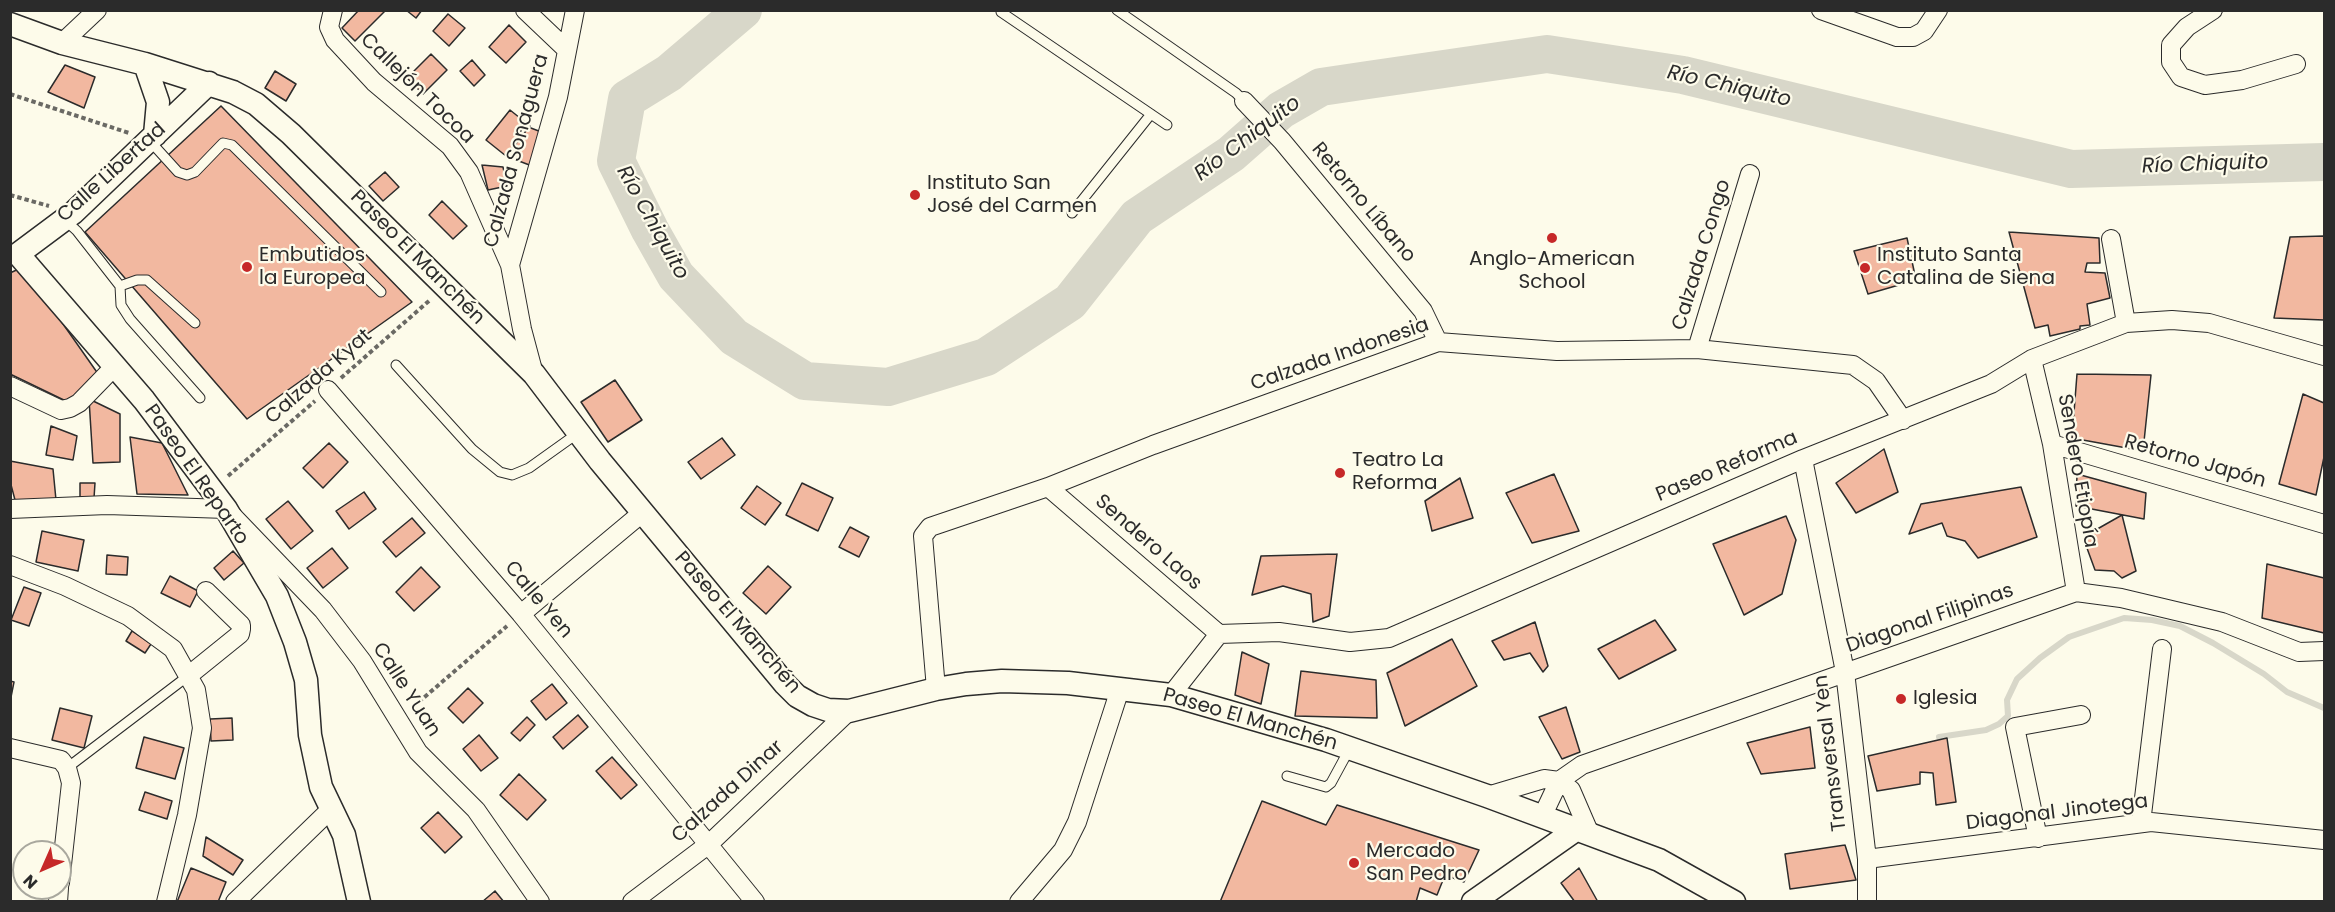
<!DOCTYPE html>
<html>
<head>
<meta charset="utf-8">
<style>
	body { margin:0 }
	#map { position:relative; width:2335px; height:912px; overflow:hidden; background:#fdfbea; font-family:Poppins,sans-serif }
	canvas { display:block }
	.frame { position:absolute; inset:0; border:12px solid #2b2b2b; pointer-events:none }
	.north { position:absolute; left:12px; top:840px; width:60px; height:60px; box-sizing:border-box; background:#fdfbea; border:2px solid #a9a89e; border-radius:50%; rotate:225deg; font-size:16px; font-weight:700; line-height:24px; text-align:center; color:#2b2b2b }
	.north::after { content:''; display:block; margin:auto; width:21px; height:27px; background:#c62828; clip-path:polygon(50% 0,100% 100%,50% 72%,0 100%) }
</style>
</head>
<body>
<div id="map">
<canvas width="2335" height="912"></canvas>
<div class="frame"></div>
<div class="north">N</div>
</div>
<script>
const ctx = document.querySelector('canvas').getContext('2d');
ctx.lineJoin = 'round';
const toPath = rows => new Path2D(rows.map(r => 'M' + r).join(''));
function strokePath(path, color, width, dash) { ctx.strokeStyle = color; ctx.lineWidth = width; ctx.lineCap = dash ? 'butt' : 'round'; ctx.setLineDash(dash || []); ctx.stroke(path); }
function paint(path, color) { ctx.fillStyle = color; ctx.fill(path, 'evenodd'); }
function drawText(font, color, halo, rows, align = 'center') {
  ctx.font = font + ' Poppins,sans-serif'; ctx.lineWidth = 4.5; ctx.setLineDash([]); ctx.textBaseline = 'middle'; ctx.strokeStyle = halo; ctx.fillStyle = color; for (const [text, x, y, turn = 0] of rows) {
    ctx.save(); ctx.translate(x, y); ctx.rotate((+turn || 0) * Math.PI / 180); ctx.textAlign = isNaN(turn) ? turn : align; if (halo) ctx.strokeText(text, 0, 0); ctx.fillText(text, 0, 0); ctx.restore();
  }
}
strokePath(toPath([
	[1939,737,1986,730,1999,724,2008,716,2007,700,2017,679,2040,658,2069,637,2124,618,2152,620,2180,626,2213,643,2264,674,2287,692,2324,708]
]), '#d8d7c9', 6);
strokePath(toPath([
	[743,10,669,73,627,99,616,161,650,230,676,276,734,337,805,381,888,387,986,357,1070,302,1137,217,1231,154,1281,110,1321,87,1368,80,1547,54,1683,75,2071,169,2324,162]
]), '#d8d7c9', 38);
const building = toPath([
	[359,10,386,10,355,41,342,28,359,10],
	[406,10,422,10,416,18,406,10],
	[448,14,465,28,449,46,433,31,448,14],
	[509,25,526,42,506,63,489,47,509,25],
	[431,54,447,70,423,94,407,78,431,54],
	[472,60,485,75,474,86,460,71,472,60],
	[65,65,95,77,84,108,48,92,65,65],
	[275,71,296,84,286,101,265,88,275,71],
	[221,106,412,302,247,419,85,232,221,106],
	[510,110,530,126,506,156,486,140,510,110],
	[523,125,544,133,532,166,511,158,523,125],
	[482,165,503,167,507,186,488,190,482,165],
	[385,172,399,187,383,201,369,186,385,172],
	[442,201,467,226,453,239,429,215,442,201],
	[2009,232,2099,238,2100,263,2087,263,2085,272,2105,273,2110,298,2087,304,2090,325,2080,326,2080,329,2050,336,2048,325,2035,328,2009,232],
	[2324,236,2324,320,2274,318,2290,237,2324,236],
	[1907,238,1916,280,1868,294,1854,251,1907,238],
	[23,267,101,378,70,403,10,374,10,273,23,267],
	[2077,374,2151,375,2143,451,2072,438,2077,374],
	[615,380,642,420,608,442,581,402,615,380],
	[2303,394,2324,403,2324,457,2316,495,2279,484,2303,394],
	[89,399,120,414,120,462,93,463,89,399],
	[51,426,77,436,73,460,46,455,51,426],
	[130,437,162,443,188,495,137,494,130,437],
	[722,438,735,455,701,479,688,462,722,438],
	[329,443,348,462,323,488,303,468,329,443],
	[1884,449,1898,492,1856,513,1836,483,1884,449],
	[10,461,53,469,56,500,15,500,10,481,10,461],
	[1554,474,1579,531,1532,543,1506,493,1554,474],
	[2077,474,2146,493,2144,519,2076,506,2077,474],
	[1460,478,1473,518,1432,531,1425,501,1460,478],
	[80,483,95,483,94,498,80,498,80,483],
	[802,483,833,498,818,531,786,515,802,483],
	[757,486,781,503,765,525,741,508,757,486],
	[2021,487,2037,537,1978,558,1965,541,1947,536,1942,523,1909,534,1921,504,2021,487],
	[364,492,376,509,349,529,336,511,364,492],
	[288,501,313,531,291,549,266,519,288,501],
	[2122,515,2136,571,2122,578,2114,571,2095,570,2084,540,2092,532,2122,515],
	[1786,516,1796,540,1782,594,1744,615,1713,544,1786,516],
	[412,518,425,533,396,557,383,542,412,518],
	[850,527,869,537,859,557,839,547,850,527],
	[42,531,84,540,78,571,36,562,42,531],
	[332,548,348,568,323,588,307,568,332,548],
	[233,551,244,563,224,580,214,568,233,551],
	[1337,554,1329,616,1313,622,1311,594,1283,586,1252,595,1261,556,1337,554],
	[107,555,128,557,127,575,106,574,107,555],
	[2267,564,2324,578,2324,633,2262,618,2267,564],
	[768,566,791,587,766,614,743,593,768,566],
	[421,567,440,587,414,611,396,592,421,567],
	[170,576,198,591,190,607,161,593,170,576],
	[24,587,41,593,29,626,11,620,24,587],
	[1655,620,1676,650,1619,679,1598,649,1655,620],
	[1535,622,1548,666,1543,672,1530,653,1504,660,1492,641,1535,622],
	[132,631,151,644,145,653,126,641,132,631],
	[1452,639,1477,686,1405,726,1387,673,1452,639],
	[1242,652,1269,664,1261,704,1235,695,1242,652],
	[1301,671,1376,680,1377,718,1295,716,1301,671],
	[10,681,14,682,10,702,10,681],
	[552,684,567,703,546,720,531,701,552,684],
	[468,688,483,703,463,723,448,708,468,688],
	[1566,707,1580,752,1562,759,1539,717,1566,707],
	[60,708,92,716,84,748,52,740,60,708],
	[578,715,588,727,563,749,553,737,578,715],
	[527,717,535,725,520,741,511,733,527,717],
	[232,718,233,740,211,741,210,719,232,718],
	[1810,727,1815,768,1761,774,1747,743,1810,727],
	[479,735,498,758,481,771,463,749,479,735],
	[144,737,184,748,175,779,136,768,144,737],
	[1947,738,1956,802,1936,805,1933,773,1920,772,1920,784,1877,791,1868,756,1947,738],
	[612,757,637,785,621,799,596,771,612,757],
	[519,774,546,800,527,820,500,795,519,774],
	[145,792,172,801,167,819,139,810,145,792],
	[1262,801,1326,825,1337,805,1479,850,1464,882,1445,875,1437,895,1420,888,1416,902,1220,902,1262,801],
	[438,812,462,837,445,853,421,828,438,812],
	[206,837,243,860,233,875,203,856,206,837],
	[1845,845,1856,880,1790,889,1785,854,1845,845],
	[191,868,226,882,218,902,177,902,191,868],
	[1579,868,1598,902,1575,902,1561,883,1579,868],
	[495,891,504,902,482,902,495,891]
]);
paint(building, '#f2b8a0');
strokePath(building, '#2b2b2b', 1.5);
const service = toPath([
	[1003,10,1001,12,1167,125],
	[1117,10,1236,93,1244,101],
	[149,140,178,172,187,175,195,172,223,143,232,145,381,292],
	[1072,213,1151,114],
	[64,219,77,231,120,286,121,305,130,319,200,398],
	[120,286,137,280,147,280,195,323],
	[396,365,472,449,500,472,512,475,529,468,578,433],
	[67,768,188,676],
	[1287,776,1326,787,1331,783,1350,748]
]);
const minor = toPath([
	[333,10,329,27,335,40,374,82,450,146,469,172,510,265],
	[525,10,566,49],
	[1821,10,1897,37,1913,37,1924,31,1938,10],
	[2213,10,2187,27,2171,45,2171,62,2181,77,2205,85,2242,80,2296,64],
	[62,43,97,10],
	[1244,101,1282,141,1423,311,1438,342],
	[2111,239,2126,323],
	[1697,349,1750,174],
	[2032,359,2052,444,2076,592],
	[534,374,522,329,510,265,558,97,575,10],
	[10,386,61,410,70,408,79,403,114,367],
	[328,390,521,614,755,902],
	[2052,444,2324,524],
	[1803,459,1845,672,1867,859,1867,902],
	[1048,487,1219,634],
	[10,509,107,505,226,509,323,610,362,661,418,752,476,810,540,902],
	[10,565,65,586,128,616,173,649,196,690,202,728,187,815,166,902],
	[521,614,642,513],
	[188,676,240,634,241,629,241,625,206,591],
	[936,689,923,536,930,527,1048,487,1153,445,1438,342,1557,351,1697,349,1853,365,1876,381,1903,420],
	[1171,695,1219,634,1279,632,1350,642,1389,638,1803,459,1991,384,2032,359,2126,323,2172,320,2209,323,2324,356],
	[10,748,61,760,67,768,71,783,60,883],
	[1487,796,1544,779,1559,781,1571,790,1590,834],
	[1542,817,1559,781,1582,765,2076,592,2121,598,2222,622,2299,652,2324,651],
	[2141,823,2162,649],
	[2038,838,2015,727,2081,715],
	[1867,859,2151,822,2324,840],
	[58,902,59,888],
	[235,902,331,809],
	[632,902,709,844,849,711],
	[1019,902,1063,850,1077,822,1120,689]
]);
const tertiary = toPath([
	[10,24,62,43,145,64,233,92,256,104,291,134,534,374,600,461,785,684,797,696,813,705,828,710,849,711,936,689,966,684,1002,681,1068,683,1171,695,1326,740,1487,796,1659,860,1734,902],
	[145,64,158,102,155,135],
	[209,83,73,213,18,254,144,400,226,509,277,596,295,642,306,680,310,735,321,787,344,835,359,902],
	[1473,902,1577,829]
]);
strokePath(service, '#2b2b2b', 11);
strokePath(minor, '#2b2b2b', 20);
strokePath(tertiary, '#2b2b2b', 25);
strokePath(toPath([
	[10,94,129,133],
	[10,195,49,206],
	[341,378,430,300],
	[228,476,315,401],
	[413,707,507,626]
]), '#6a6964', 4, [4.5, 3]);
strokePath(service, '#fdfbea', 9);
strokePath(minor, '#fdfbea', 18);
strokePath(tertiary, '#fdfbea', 22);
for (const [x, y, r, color] of [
	[915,195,6,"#c62828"],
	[1552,238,6,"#c62828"],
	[247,267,6,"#c62828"],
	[1865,268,6,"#c62828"],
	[1340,473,6,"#c62828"],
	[1901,699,6,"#c62828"],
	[1354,863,6,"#c62828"]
]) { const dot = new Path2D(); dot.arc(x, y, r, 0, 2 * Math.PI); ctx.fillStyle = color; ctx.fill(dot); strokePath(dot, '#fdfbea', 2); }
drawText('20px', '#2b2b2b', '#fdfbea', [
	["Callejón Tocoa",417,89,44],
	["Calzada Sonaguera",517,151,-75],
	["Calle Libertad",112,173,-42],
	["Retorno Líbano",1363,203,50],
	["Calzada Congo",1702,255,-73],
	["Paseo El Manchén",417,258,45],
	["Calzada Indonesia",1340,355,-19],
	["Calzada Kyat",319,377,-41],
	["Retorno Japón",2195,462,16],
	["Paseo Reforma",1727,467,-23],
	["Sendero Etiopía",2077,471,80],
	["Paseo El Reparto",196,475,55],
	["Sendero Laos",1148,543,41],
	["Calle Yen",538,600,50],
	["Diagonal Filipinas",1930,619,-19],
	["Paseo El Manchén",737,623,49],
	["Calle Yuan",406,690,57],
	["Paseo El Manchén",1250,720,16],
	["Transversal Yen",1831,753,-97],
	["Calzada Dinar",728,792,-42],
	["Diagonal Jinotega",2057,813,-7]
]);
drawText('20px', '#2b2b2b', '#fdfbea', [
	["Instituto San",927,184],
	["José del Carmen",927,207],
	["Embutidos",259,256],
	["la Europea",259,279],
	["Instituto Santa",1877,256],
	["Catalina de Siena",1877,279],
	["Anglo-American",1552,260,"center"],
	["School",1552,283,"center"],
	["Teatro La",1352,461],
	["Reforma",1352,484],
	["Iglesia",1913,699],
	["Mercado",1366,852],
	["San Pedro",1366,875]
], 'left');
drawText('italic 21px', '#2b2b2b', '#fdfbea', [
	["Río Chiquito",1729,87,13],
	["Río Chiquito",1248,139,-37],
	["Río Chiquito",2205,165,-2],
	["Río Chiquito",652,223,61]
]);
</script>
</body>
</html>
